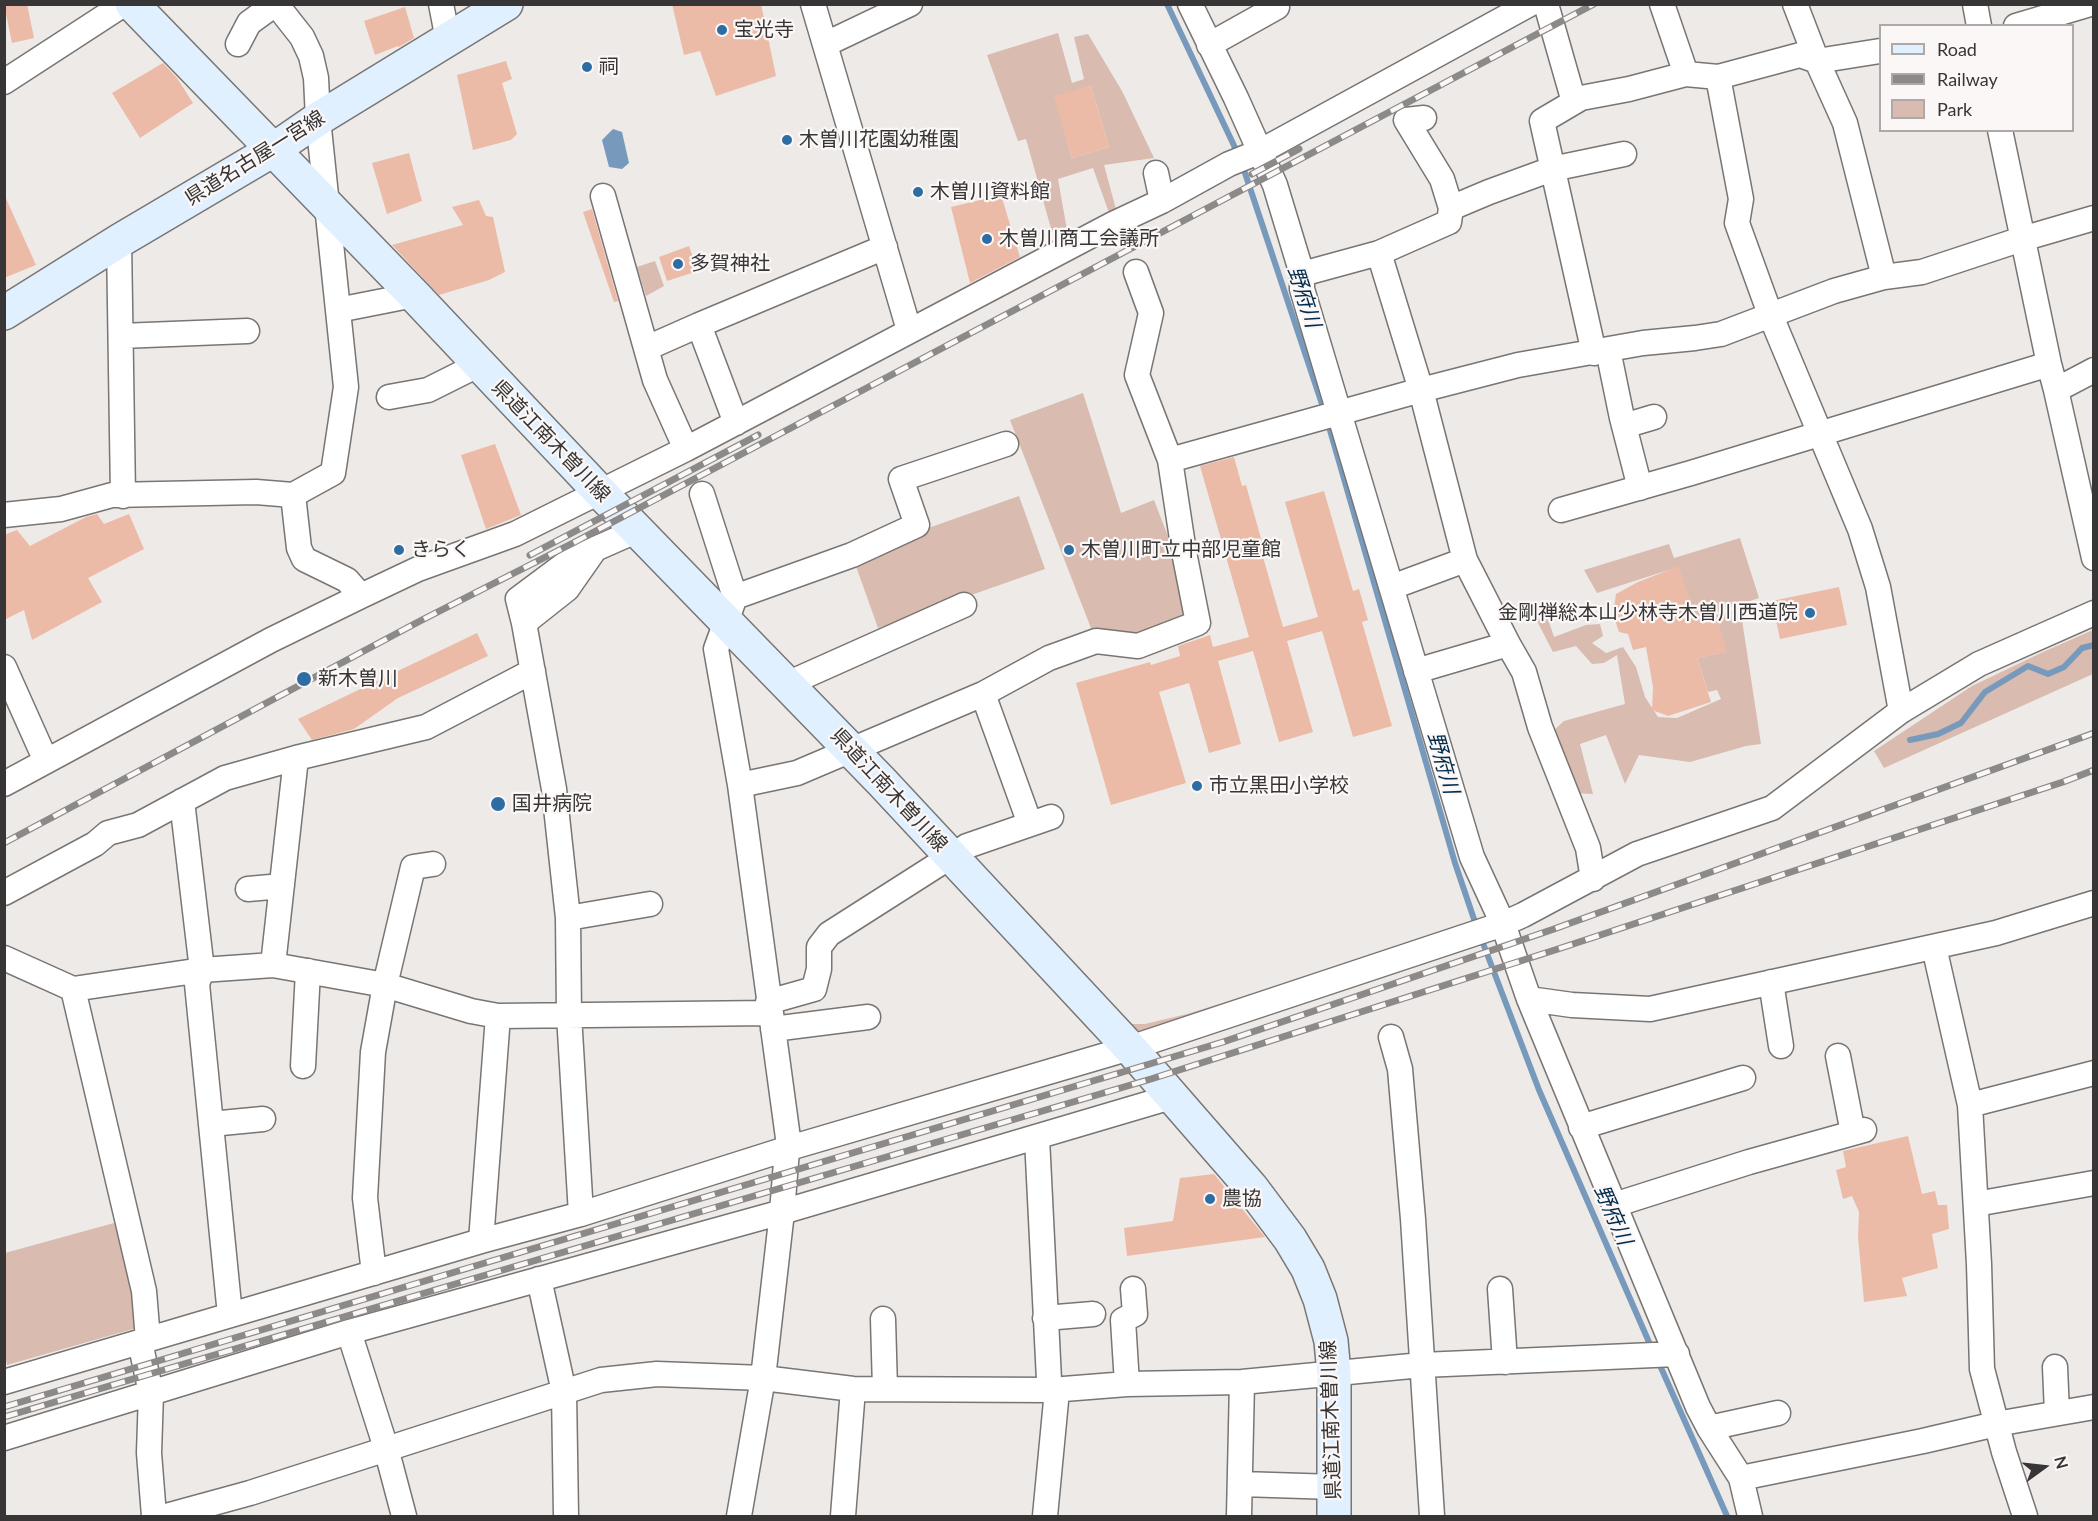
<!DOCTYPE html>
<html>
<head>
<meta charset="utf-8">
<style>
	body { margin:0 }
	#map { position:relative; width:2098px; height:1521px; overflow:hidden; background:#edeae8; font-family:Lato,sans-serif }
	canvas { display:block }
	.frame { position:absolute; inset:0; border:6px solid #373535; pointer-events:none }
	.legend { position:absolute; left:1879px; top:24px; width:195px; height:108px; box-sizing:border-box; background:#fbf7f6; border:2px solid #ada9a9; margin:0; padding:8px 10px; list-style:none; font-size:18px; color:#373535 }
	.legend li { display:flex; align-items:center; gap:12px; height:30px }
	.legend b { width:30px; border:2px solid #ada9a9 }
	.north { position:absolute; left:2014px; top:1437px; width:60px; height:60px; -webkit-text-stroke:4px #fbf7f6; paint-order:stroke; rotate:75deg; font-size:16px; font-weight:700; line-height:24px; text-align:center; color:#373535 }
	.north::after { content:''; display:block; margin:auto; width:21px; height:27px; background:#373535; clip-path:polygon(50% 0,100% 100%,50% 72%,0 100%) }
</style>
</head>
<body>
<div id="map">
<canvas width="2098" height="1521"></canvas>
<div class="frame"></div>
<ul class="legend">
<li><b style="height:8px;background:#e0f0ff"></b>Road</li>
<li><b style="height:8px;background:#8c8a89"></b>Railway</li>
<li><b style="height:16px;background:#d9bbaf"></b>Park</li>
</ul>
<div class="north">N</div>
</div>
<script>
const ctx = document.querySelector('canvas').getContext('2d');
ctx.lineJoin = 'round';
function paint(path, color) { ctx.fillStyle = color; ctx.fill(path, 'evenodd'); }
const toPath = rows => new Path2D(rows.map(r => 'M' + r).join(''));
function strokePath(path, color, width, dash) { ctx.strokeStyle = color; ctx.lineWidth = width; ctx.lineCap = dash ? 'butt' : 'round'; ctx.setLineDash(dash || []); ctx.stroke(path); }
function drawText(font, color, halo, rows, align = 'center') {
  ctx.font = font + ' Lato,"Noto Sans JP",sans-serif'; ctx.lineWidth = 4.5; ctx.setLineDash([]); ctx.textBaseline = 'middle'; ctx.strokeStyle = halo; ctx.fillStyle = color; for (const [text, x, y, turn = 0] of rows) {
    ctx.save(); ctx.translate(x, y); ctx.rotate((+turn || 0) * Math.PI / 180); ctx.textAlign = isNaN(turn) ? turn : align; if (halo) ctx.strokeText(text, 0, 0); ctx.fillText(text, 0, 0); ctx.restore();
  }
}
paint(toPath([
	[1058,33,1072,83,1084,79,1074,37,1088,34,1122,91,1154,158,1104,165,1117,213,1113,224,1093,168,1058,179,1067,230,1052,232,1026,139,1018,141,987,55],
	[1091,86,1109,147,1072,158,1055,97],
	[655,261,664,286,646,296,637,267],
	[1083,393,1121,513,1154,500,1196,609,1138,646,1096,641,1010,420],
	[1019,496,1045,569,878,628,852,555],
	[1740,538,1759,598,1696,619,1678,567,1597,593,1584,570,1669,544,1674,558],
	[1740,607,1761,744,1746,746,1690,762,1639,755,1625,784,1606,735,1580,744,1593,794,1575,793,1553,731,1564,721,1625,704,1617,655,1604,663,1592,664,1576,646,1553,652,1536,619,1547,616,1554,637,1586,625,1600,624,1603,636,1592,643,1606,653,1623,647,1636,667,1645,697,1658,717,1677,718,1721,699,1717,690,1708,692,1697,658,1726,652,1716,615],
	[2093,630,2093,674,1884,768,1874,751,1972,686,2043,652],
	[1251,994,1252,1007,1130,1048,1107,1024,1145,1024,1187,1014],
	[114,1223,147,1325,7,1365,5,1355,5,1253]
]), '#d9bbaf');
paint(toPath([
	[613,129,622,132,629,163,622,169,609,167,602,140]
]), '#779abc');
strokePath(toPath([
	[1167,4,1238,154],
	[1242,164,1324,410],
	[1327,420,1455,863,1477,928],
	[1910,740,1938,734,1961,723,1985,692,2028,666,2048,674,2064,667,2082,648,2094,645],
	[1481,938,1539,1090,1652,1349],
	[1658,1361,1727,1516]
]), '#779abc', 6);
paint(toPath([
	[4,4,27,4,34,38,12,43],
	[672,4,761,4,776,76,716,96,700,51,684,55],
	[405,7,414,38,399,47,398,46,375,55,364,21],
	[506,61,512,79,502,83,517,134,511,140,473,150,457,75],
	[163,63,177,78,193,103,140,138,112,93],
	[1091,86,1109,147,1072,158,1054,96],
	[409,153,422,201,387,214,372,163],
	[4,194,36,265,4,278],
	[1001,195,1020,257,970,283,951,207],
	[479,200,486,216,493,217,505,272,489,280,439,295,392,245,463,225,452,207],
	[592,209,618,301,614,302,583,212],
	[689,246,698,271,667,281,659,257],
	[495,444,521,515,486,529,461,455],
	[1234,457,1242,486,1246,485,1262,542,1259,543,1283,627,1318,617,1285,502,1324,491,1353,591,1359,589,1368,620,1362,622,1392,726,1353,737,1322,631,1287,641,1313,732,1279,742,1253,651,1218,661,1241,744,1209,753,1189,683,1159,692,1186,783,1111,805,1076,683,1150,662,1151,665,1180,656,1178,646,1210,635,1213,647,1249,637,1200,466],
	[97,514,104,524,129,514,144,549,88,578,102,602,32,640,24,610,4,620,4,535,17,530,30,546,86,517],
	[1679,566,1696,619,1716,615,1727,652,1697,658,1711,702,1668,716,1652,710,1653,687,1646,647,1633,650,1628,634,1619,632,1613,614,1616,594,1638,582],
	[1839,587,1847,625,1780,639,1772,601],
	[477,633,488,656,398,698,354,729,312,740,298,719],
	[1908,1136,1922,1194,1935,1191,1938,1205,1947,1205,1949,1229,1932,1234,1938,1268,1902,1278,1907,1296,1864,1302,1858,1237,1859,1212,1852,1196,1843,1199,1836,1170,1846,1167,1843,1151],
	[1214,1174,1265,1237,1127,1256,1124,1228,1173,1221,1180,1178]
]), '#ecbba7');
const street = toPath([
	[441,4,448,40],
	[813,4,909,330],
	[1190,4,1236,98,1275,185,1302,274,1302,289,1472,857,1503,924,1529,999,1698,1407,1709,1428,1741,1478,1750,1516],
	[1546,4,1574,102],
	[1662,4,1686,74],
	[1795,4,1817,61,1845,123,1884,277],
	[1975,4,1979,26],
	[2016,26,2090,4],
	[238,44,249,23,275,4],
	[826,44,910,4],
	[1209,45,1277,7],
	[1718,77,1741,199,1737,223,1770,314,1860,529,1878,587,1901,711],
	[4,82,124,4],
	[1424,118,1406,120,1442,179,1451,208],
	[2000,130,2049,364,2056,390,2094,558],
	[1156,173,1162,201],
	[603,196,655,380,686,449],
	[119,241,123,496],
	[1379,253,1421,390,1465,560,1508,644,1524,672,1540,727,1588,848,1593,879],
	[1302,274,1379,253,1449,222,1451,208,1489,192,1552,169,1624,154],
	[338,310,414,295],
	[121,336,247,331],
	[647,348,699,325],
	[1608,350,1622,418,1640,488],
	[1594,353,1542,121,1581,98,1629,89,1686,74,1718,77,1800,55,1817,61,1880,51],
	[2056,390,2094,370],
	[389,397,428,390,478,365],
	[736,423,699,325,885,247],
	[1624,426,1654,417],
	[1170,460,1421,390,1518,365,1643,343,1695,338,1721,334,1834,291,1884,277,1922,272,2022,239,2094,218],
	[702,494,735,597,716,649,740,785,788,1138,782,1212,763,1378,739,1516],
	[293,495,299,548,304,559,347,580,361,596],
	[1561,510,1691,473,2049,364],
	[4,515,61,509,112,495,256,492,293,495,333,473,346,387,318,119,316,78,311,56,302,37,276,4],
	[1392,587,1465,560],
	[735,597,852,555,917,525,901,479,1006,444],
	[524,623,518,599,573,558,593,550],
	[4,667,46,761],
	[1416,671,1508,644],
	[787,684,964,605],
	[983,694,1030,824],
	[4,784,271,640,361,596,418,569,515,534,686,449,1113,224,1162,201,1229,164,1261,151,1530,4],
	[740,785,797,773,983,694,1049,658,1096,641,1138,646,1198,623,1184,552,1170,460,1137,375,1151,313,1136,272],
	[182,801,202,970,197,984,230,1315],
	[248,889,282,886],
	[4,893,95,844,108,833,138,825,225,778,296,758,426,727,533,671],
	[568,918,650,904],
	[1934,947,1970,1105,1979,1264,1982,1369,2004,1452,2025,1516],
	[4,958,73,989,144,1291,148,1340],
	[273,965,296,758],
	[1771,982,1781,1046],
	[73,989,202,970,273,965,385,985,471,1011,498,1016,769,1013],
	[1529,999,1572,1005,1650,1009,1996,933,2094,903],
	[768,1002,814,989,819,969,819,947,829,934,967,846,1051,817],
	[773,1029,868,1017],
	[1391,1037,1400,1069,1413,1219,1432,1516],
	[1838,1056,1853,1133],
	[303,1066,308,971],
	[1970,1105,2094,1073],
	[211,1124,263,1119],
	[1581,1127,1743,1078],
	[1037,1138,1049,1380,1056,1401,1045,1516],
	[1976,1204,2094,1183],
	[1614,1205,1749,1162,1864,1130],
	[581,1214,569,1015,568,918,554,789,524,623,567,589,595,549,638,530],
	[481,1241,498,1016],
	[374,1273,365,1198,373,1052,385,985,413,867,433,864],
	[539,1279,564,1392,566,1516],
	[1500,1289,1505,1362],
	[1045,1318,1093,1314],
	[883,1319,885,1389],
	[349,1332,386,1448,404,1516],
	[140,1342,151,1393,149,1453,154,1516],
	[2055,1367,2057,1413],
	[4,1382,481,1241,581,1214,786,1149,1130,1048,1503,924,1523,915,1637,854,1772,808,1901,711,1979,664,2094,613],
	[1127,1384,1123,1320,1135,1314,1133,1289],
	[1709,1428,1778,1413],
	[4,1438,349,1332,782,1212,1171,1097],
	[1741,1478,1923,1441,1996,1424,2094,1407],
	[1241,1484,1335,1487],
	[166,1516,250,1493,601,1380,657,1374,763,1378,853,1389,1051,1390,1127,1384,1242,1382,1422,1365,1677,1354],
	[843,1516,853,1389],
	[1239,1516,1242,1382]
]);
const secondary = toPath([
	[132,4,414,295,600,492,882,782,1130,1048,1251,1187,1290,1239,1308,1269,1320,1299,1331,1341,1334,1374,1334,1516],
	[4,313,119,241,273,150,318,119,506,4]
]);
strokePath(street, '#787573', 27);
strokePath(secondary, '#787573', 36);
strokePath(street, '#fff', 24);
strokePath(secondary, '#e0f0ff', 33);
const rail = toPath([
	[1252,174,1299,149],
	[530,555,758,435],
	[4,843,420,621,573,543,1594,4],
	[4,1407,1223,1042,1554,929,2094,733],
	[4,1417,1151,1079,1558,949,2063,782,2094,770]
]);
strokePath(rail, '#8c8a89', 7);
strokePath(rail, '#fbf7f6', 4.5, [14]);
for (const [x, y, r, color] of [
	[722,30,6,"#2e6da4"],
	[587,67,6,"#2e6da4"],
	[787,140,6,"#2e6da4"],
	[918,192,6,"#2e6da4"],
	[987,239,6,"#2e6da4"],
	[678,264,6,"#2e6da4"],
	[399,550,6,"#2e6da4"],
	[1069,550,6,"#2e6da4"],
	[1810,613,6,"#2e6da4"],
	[304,679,8,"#2e6da4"],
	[1197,786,6,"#2e6da4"],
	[498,804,8,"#2e6da4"],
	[1210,1199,6,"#2e6da4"]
]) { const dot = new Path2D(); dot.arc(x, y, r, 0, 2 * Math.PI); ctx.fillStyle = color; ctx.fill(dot); strokePath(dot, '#fbf7f6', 2); }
drawText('20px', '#373535', '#fbf7f6', [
	["宝光寺",734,30],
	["祠",599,67],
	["木曽川花園幼稚園",799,140],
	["木曽川資料館",930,192],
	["木曽川商工会議所",999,239],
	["多賀神社",690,264],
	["きらく",411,550],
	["木曽川町立中部児童館",1081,550],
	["金剛禅総本山少林寺木曽川西道院",1798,613,"right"],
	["新木曽川",318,679],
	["市立黒田小学校",1209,786],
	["国井病院",512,804],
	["農協",1222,1199]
], 'left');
drawText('20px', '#373535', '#fbf7f6', [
	["県道名古屋一宮線",255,158,-32],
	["県道江南木曽川線",551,441,46],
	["県道江南木曽川線",889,790,47],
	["県道江南木曽川線",1331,1420,-92]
]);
drawText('italic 21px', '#012c4d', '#fbf7f6', [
	["野府川",1304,297,72],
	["野府川",1443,763,74],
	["野府川",1613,1215,66]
]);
</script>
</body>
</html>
